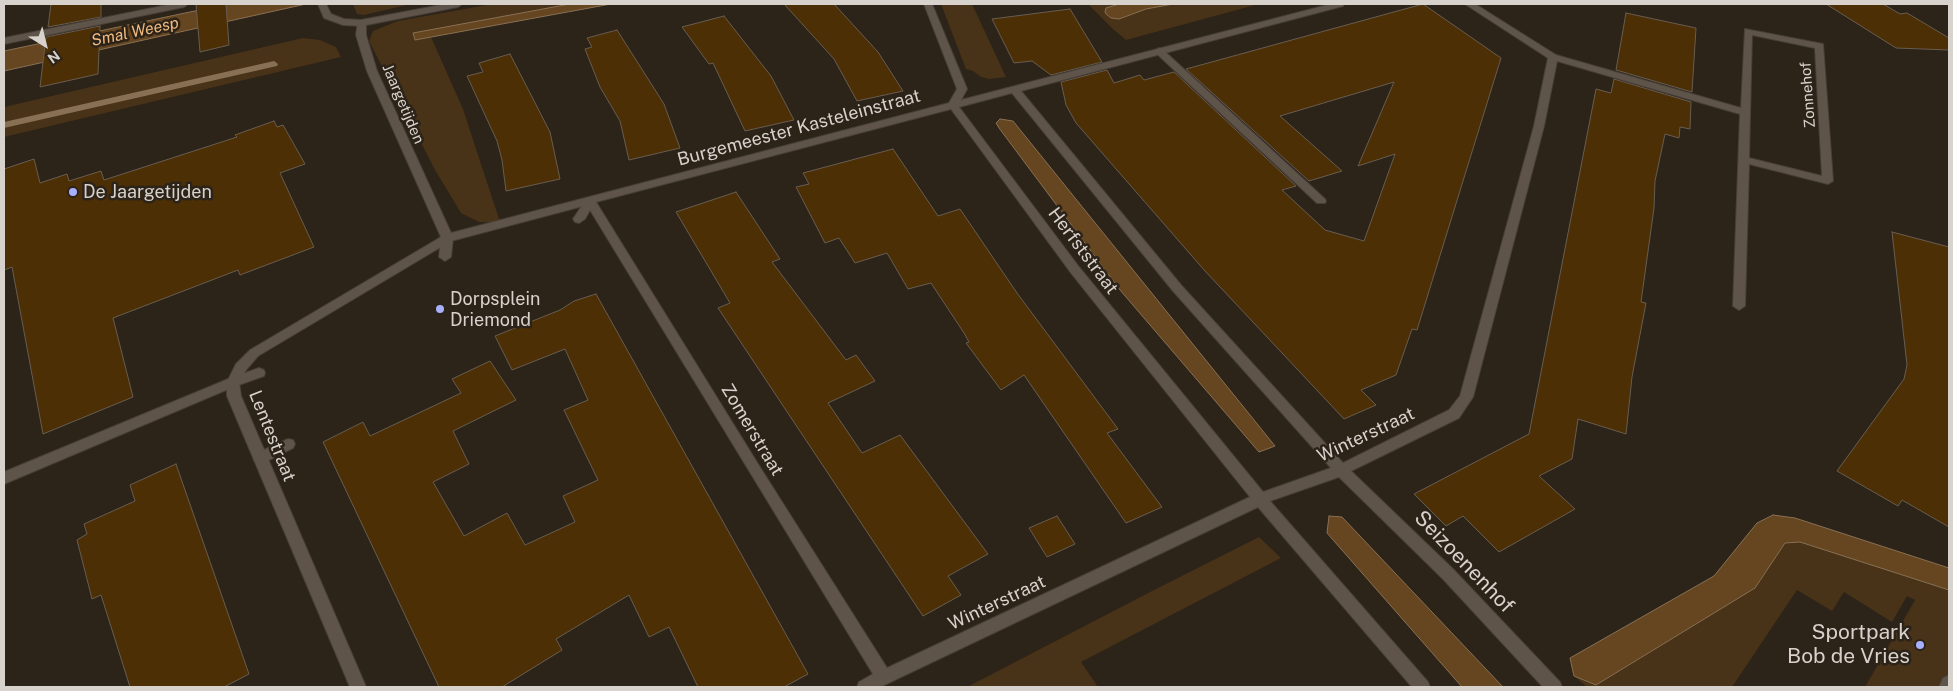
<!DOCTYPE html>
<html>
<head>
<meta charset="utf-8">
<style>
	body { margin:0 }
	#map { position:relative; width:1953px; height:691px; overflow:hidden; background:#2c2319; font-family:"Public Sans",sans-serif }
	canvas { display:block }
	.frame { position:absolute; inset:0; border:5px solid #d8d2cc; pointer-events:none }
	.north { position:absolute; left:20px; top:20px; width:50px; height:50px; -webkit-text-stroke:4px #2c2319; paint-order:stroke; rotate:144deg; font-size:14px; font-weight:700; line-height:20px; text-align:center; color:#d8d2cc }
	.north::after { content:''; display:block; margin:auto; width:18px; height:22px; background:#d8d2cc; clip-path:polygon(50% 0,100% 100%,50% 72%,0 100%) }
</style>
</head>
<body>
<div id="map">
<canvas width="1953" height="691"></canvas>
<div class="frame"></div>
<div class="north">N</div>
</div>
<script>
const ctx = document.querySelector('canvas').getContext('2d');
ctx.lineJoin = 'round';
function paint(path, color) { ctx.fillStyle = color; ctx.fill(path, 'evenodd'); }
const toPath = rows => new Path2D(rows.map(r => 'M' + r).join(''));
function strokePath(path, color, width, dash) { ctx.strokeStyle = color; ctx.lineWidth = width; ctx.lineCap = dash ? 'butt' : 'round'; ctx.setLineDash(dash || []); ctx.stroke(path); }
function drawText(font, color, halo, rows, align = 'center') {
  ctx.font = font + ' "Public Sans",sans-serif'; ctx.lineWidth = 5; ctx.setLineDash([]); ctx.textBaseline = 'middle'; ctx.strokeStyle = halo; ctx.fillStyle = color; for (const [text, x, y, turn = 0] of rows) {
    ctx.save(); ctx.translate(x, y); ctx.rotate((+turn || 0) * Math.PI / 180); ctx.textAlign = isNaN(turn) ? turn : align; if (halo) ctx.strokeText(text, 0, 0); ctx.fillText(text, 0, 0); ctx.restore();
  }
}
paint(toPath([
	[353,4,411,4,364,15,357,14],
	[492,4,570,4,413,34,415,40,431,37,463,109,500,222,479,222,461,213,435,170,369,41,373,31,398,21],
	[941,4,972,4,1006,77,989,79,981,77,973,71,966,69],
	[1090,4,1119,4,1107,8,1106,14,1111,18,1122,18,1146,9,1173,4,1259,4,1126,40,1114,30,1089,5],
	[303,38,320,40,336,47,341,57,4,137,4,107],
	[1259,537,1281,558,1081,662,1098,687,967,687,1154,590],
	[1800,541,1949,590,1949,687,1865,687,1915,600,1907,596,1892,622,1844,592,1832,611,1797,590,1732,687,1587,687,1574,676,1596,685,1755,588,1785,543]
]), '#483218');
const water = toPath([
	[228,4,306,4,4,71,4,51,228,4],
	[570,4,611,4,415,40,413,33,570,4],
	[1119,4,1173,4,1146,9,1119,19,1111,18,1106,14,1105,12,1106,8,1119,4],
	[1000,119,1013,121,1275,446,1259,452,1120,290,999,128,996,123,1000,119],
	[1773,515,1795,518,1949,568,1949,590,1800,542,1785,543,1755,588,1596,685,1574,676,1570,658,1714,576,1757,523,1773,515],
	[1329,516,1342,517,1503,687,1462,687,1327,533,1329,516]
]);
paint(water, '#664620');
strokePath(water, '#887054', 1);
paint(toPath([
	[274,61,278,64,277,66,4,128,4,122,274,61]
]), '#887054');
const building = toPath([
	[51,4,101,4,101,17,48,27,51,4],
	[196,4,226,4,229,45,200,52,196,4],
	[784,4,834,4,878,52,903,91,857,101,834,59,784,4],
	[1423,4,1501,58,1417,330,1412,329,1396,375,1361,390,1376,405,1344,419,1205,271,1076,123,1066,105,1061,82,1107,70,1114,83,1140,75,1144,80,1174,72,1296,186,1282,190,1325,230,1364,241,1395,154,1358,166,1394,82,1280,116,1342,171,1309,181,1186,69,1423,4],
	[1826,4,1883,4,1900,14,1907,13,1949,38,1949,50,1896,48,1826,4],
	[1070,9,1102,62,1051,75,1032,61,1014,63,992,19,1070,9],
	[1626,13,1696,28,1692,92,1616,70,1626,13],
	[724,16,771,76,794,120,745,131,713,63,709,64,682,27,724,16],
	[100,26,98,74,40,87,46,37,100,26],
	[617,30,664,104,680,148,629,160,620,121,600,87,585,49,592,47,587,38,617,30],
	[510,54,550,132,560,179,506,191,502,160,497,141,467,76,483,72,479,63,510,54],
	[1614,79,1691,102,1690,129,1680,127,1679,138,1665,134,1655,181,1654,208,1641,302,1646,303,1632,377,1626,434,1578,419,1572,459,1539,476,1575,509,1499,552,1463,516,1446,526,1414,494,1529,434,1596,89,1611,93,1614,79],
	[274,121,277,127,283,125,305,164,280,173,314,247,240,275,238,270,113,318,133,397,43,434,12,267,4,270,4,169,34,159,40,183,67,174,69,181,101,171,104,180,237,137,235,135,274,121],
	[893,149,938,216,960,209,1017,293,1118,429,1107,433,1162,507,1126,523,1024,375,1001,390,966,343,969,342,964,333,931,283,908,289,887,253,855,263,839,238,825,243,796,187,809,184,803,173,893,149],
	[736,192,780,259,772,262,846,360,856,355,875,381,828,403,862,453,900,435,988,554,948,576,961,595,923,616,718,308,730,303,676,212,736,192],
	[1892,232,1949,247,1949,527,1902,500,1898,506,1837,471,1904,379,1907,365,1892,232],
	[596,294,808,674,784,687,698,687,669,627,649,637,629,595,556,639,562,650,502,687,439,687,323,442,363,422,370,436,461,393,452,379,490,361,516,400,453,431,469,464,433,482,464,536,507,513,525,545,575,522,563,496,598,480,564,410,588,400,565,349,512,370,495,336,560,310,574,301,596,294],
	[176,464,249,674,224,687,130,687,101,595,92,599,77,540,87,534,84,524,135,501,130,485,176,464],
	[1057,516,1075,544,1047,557,1029,528,1057,516]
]);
paint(building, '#4d2f05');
strokePath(building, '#685d51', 1);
const service = toPath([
	[1159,48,1162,49,1325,199,1326,201,1325,203,1317,203,1156,53,1154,51,1159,48],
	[233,377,238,379,239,382,238,385,4,484,4,472,233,377],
	[1949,675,1949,687,1939,687,1943,678,1949,675]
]);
const pedestrian = toPath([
	[590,198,595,201,585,219,579,223,575,222,573,219,585,201,590,198],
	[447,234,453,238,451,257,445,261,439,257,441,238,447,234],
	[259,368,264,370,265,373,264,376,233,387,228,385,227,382,228,379,259,368],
	[288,439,293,440,295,444,293,448,265,462,260,464,255,462,253,458,255,454,288,439]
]);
const minor = toPath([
	[172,4,188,4,184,7,4,44,4,38,172,4],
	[924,4,932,4,967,89,961,100,1331,4,1344,4,1343,6,1021,91,1181,285,1343,463,1449,410,1460,396,1534,126,1548,58,1465,4,1475,4,1556,55,1741,108,1745,29,1823,44,1833,181,1828,184,1749,164,1745,306,1739,310,1733,306,1740,114,1557,61,1544,126,1473,397,1459,418,1351,471,1453,569,1560,682,1562,687,1543,687,1443,579,1339,477,1270,501,1428,682,1430,687,1412,687,1258,507,880,687,857,687,859,682,873,674,587,205,451,241,258,356,246,370,239,382,241,396,366,687,350,687,227,396,227,382,236,364,250,350,441,237,367,71,356,35,358,21,361,20,366,23,366,35,377,71,451,233,949,103,957,89,924,4],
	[1752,35,1815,48,1822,176,1749,158,1752,35],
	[1012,93,1173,291,1331,468,1263,492,1079,267,959,107,1012,93],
	[951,109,1071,273,1250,497,887,668,758,464,596,202,951,109]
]);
const tertiary = toPath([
	[318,4,326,4,331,14,344,19,361,20,446,4,462,4,458,7,361,26,343,25,324,18,318,4]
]);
strokePath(service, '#473f38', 2);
strokePath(pedestrian, '#473f38', 2);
strokePath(minor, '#473f38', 2);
strokePath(tertiary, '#473f38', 2);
paint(service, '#5f5449');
paint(pedestrian, '#5f5449');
paint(minor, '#5f5449');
paint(tertiary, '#5f5449');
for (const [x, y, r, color] of [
	[73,192,5,"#a8b0fc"],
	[440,309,5,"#a8b0fc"],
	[1920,645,5,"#a8b0fc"]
]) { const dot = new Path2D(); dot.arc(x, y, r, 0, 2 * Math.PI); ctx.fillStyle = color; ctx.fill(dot); strokePath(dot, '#2c2319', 2); }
drawText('15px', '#d8d2cc', '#2c2319', [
	["Zonnehof",1808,95,-94],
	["Jaargetijden",403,104,67]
]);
drawText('italic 16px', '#f1bb7f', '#2c2319', [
	["Smal Weesp",135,32,-12]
]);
drawText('18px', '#d8d2cc', '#2c2319', [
	["Burgemeester Kasteleinstraat",799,128,-15],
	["Herfststraat",1083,251,53],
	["Zomerstraat",752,430,59],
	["Winterstraat",1366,435,-25],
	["Lentestraat",272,436,68],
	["Winterstraat",997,603,-25]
]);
drawText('18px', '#d8d2cc', '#2c2319', [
	["De Jaargetijden",83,192],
	["Dorpsplein",450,299],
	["Driemond",450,320]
], 'left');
drawText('21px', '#d8d2cc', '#2c2319', [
	["Seizoenenhof",1464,562,46]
]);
drawText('21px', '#d8d2cc', '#2c2319', [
	["Sportpark",1910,633],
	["Bob de Vries",1910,657]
], 'right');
</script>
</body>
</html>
